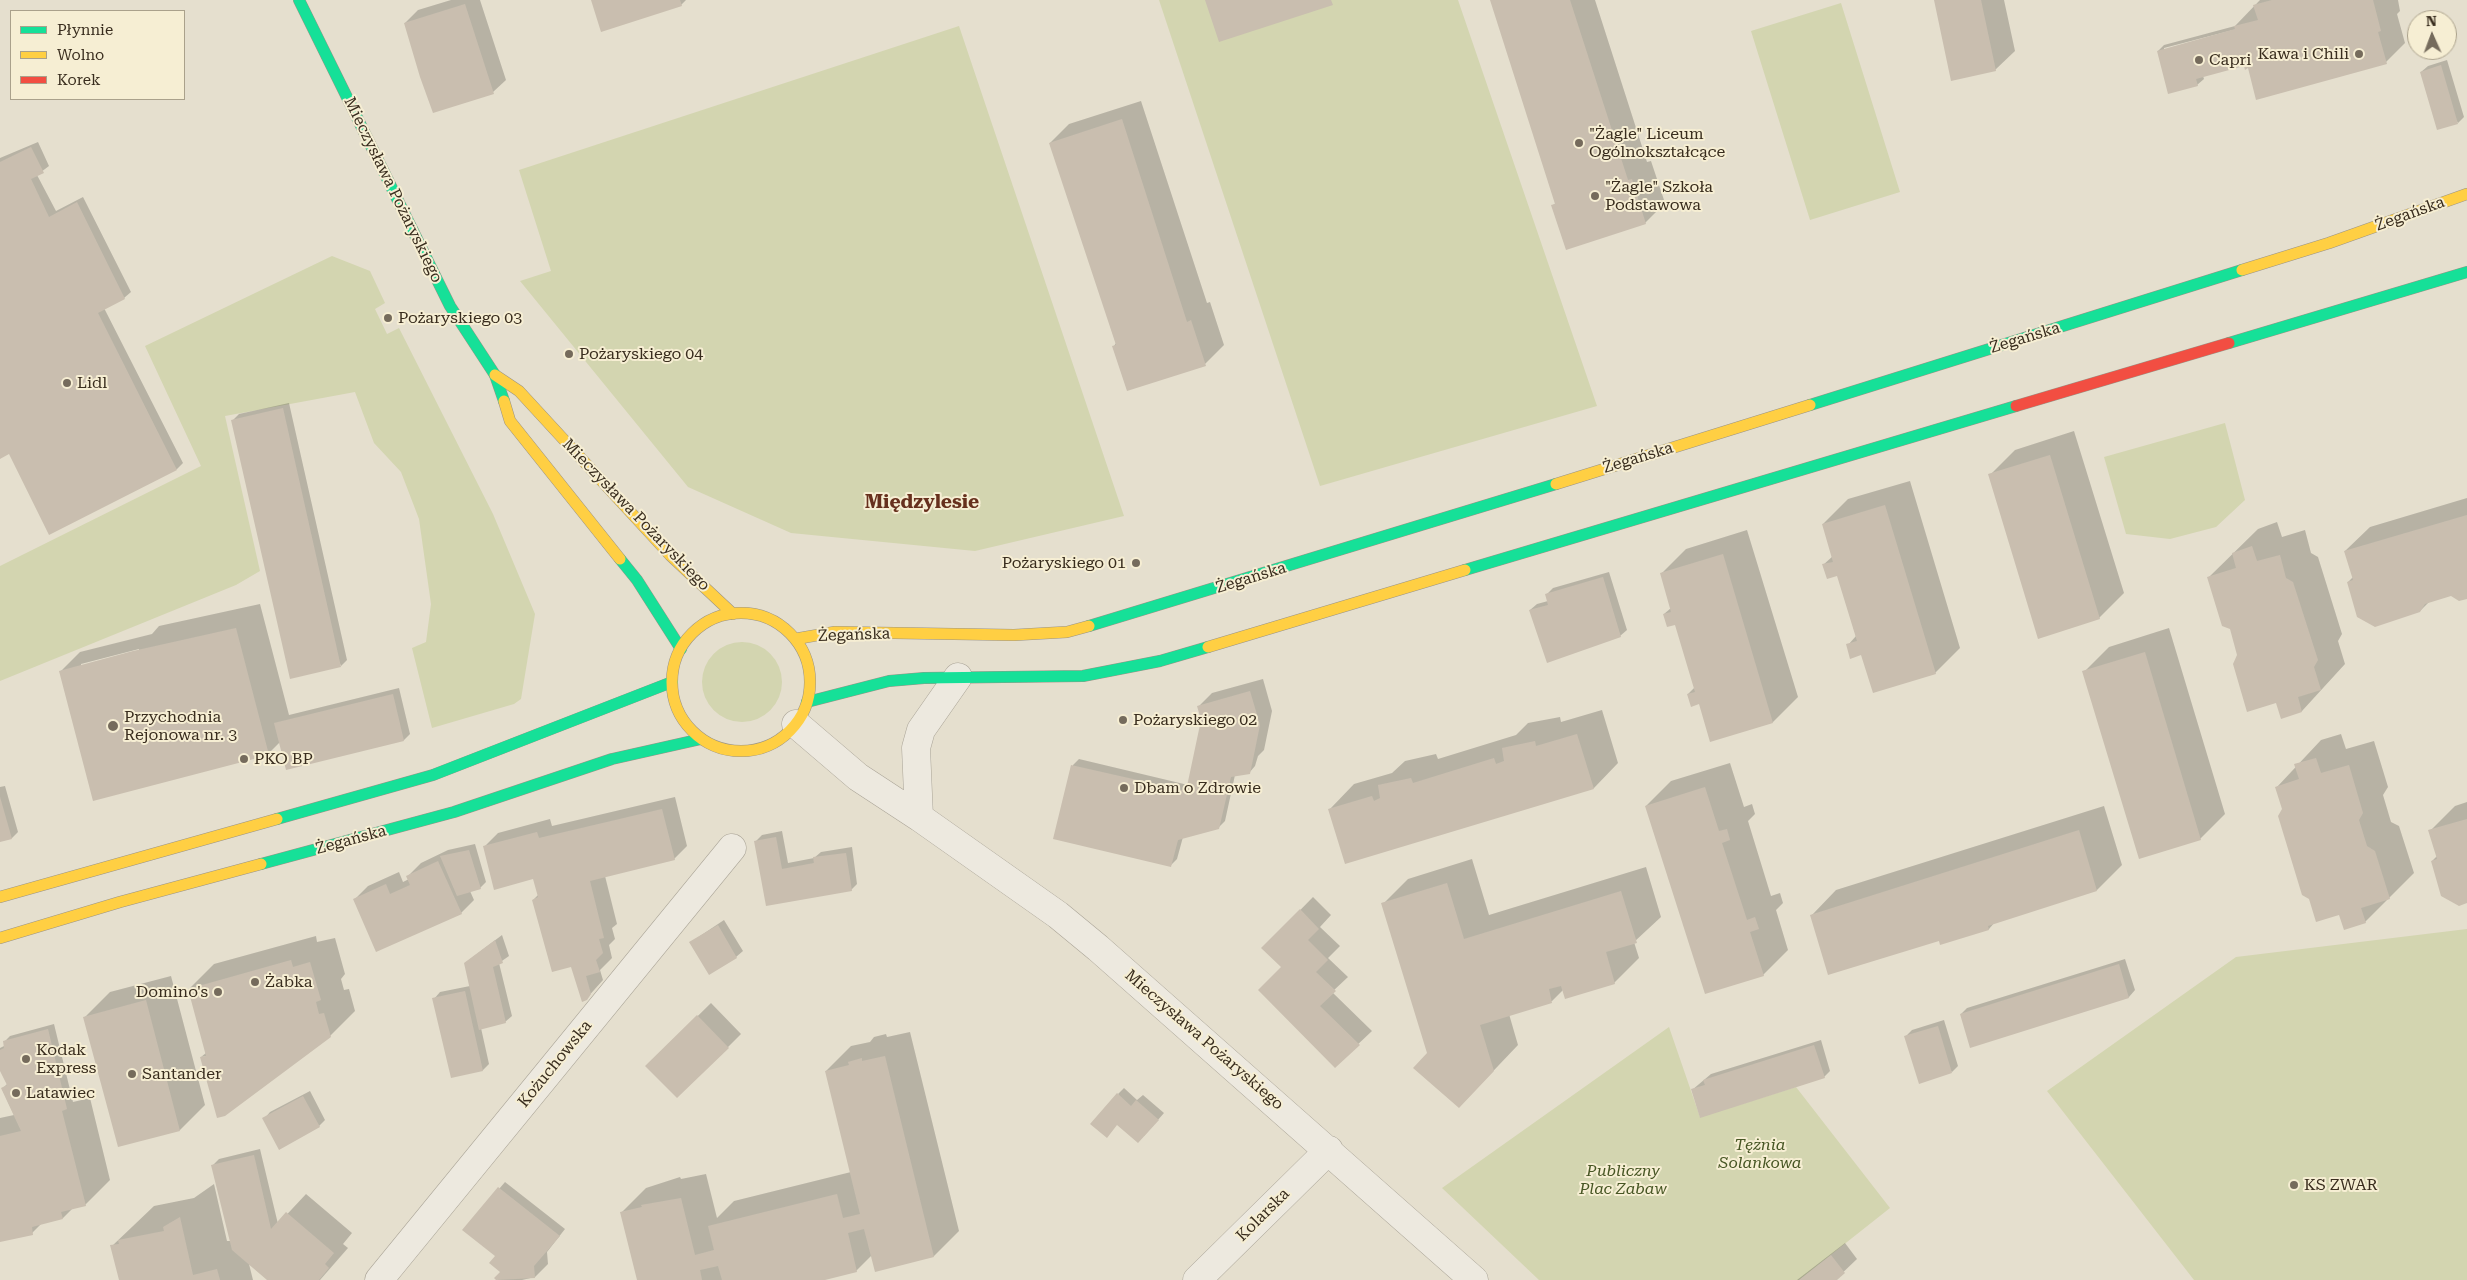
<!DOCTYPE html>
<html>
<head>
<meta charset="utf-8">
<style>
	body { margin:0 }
	#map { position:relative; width:2467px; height:1280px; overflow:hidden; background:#e5dfce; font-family:"Roboto Serif",serif }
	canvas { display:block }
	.legend { position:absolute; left:10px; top:10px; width:175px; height:90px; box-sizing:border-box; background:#f6eed3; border:1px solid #aaa18b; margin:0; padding:6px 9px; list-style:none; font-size:15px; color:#392d1e }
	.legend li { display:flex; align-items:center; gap:10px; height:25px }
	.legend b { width:25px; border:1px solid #aaa18b }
	.north { position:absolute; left:2407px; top:10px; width:50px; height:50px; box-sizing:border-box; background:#f6eed3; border:1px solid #aaa18b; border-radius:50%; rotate:358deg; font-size:14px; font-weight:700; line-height:20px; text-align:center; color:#392d1e }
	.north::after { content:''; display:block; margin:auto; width:18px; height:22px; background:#756b5c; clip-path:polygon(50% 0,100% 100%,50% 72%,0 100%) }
</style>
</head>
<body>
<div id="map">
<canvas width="2467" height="1280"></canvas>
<ul class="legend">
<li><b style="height:6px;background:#16e098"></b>Płynnie</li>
<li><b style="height:6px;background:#ffcf43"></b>Wolno</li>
<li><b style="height:6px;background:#f24e42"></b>Korek</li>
</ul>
<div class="north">N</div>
</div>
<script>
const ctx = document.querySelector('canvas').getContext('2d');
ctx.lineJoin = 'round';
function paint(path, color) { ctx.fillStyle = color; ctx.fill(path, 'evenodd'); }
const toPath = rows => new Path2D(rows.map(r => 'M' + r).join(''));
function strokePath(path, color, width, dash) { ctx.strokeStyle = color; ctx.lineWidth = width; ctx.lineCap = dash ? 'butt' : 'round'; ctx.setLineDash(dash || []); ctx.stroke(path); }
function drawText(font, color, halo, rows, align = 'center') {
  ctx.font = font + ' "Roboto Serif",serif'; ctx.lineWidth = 4; ctx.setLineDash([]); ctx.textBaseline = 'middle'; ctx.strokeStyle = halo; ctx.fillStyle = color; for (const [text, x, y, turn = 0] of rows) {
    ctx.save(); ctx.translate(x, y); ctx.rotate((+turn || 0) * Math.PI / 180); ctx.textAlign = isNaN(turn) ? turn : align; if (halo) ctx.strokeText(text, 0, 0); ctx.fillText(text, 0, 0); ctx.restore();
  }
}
paint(toPath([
	[1159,0,1458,0,1597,406,1320,486],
	[1841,3,1900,192,1810,220,1751,31],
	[959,26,1124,516,975,551,791,533,688,487,520,281,551,271,519,170],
	[332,256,370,271,385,303,375,309,387,334,399,328,493,514,535,614,521,699,514,704,432,728,412,648,426,642,431,604,419,519,401,472,374,443,355,392,225,416,260,571,236,585,0,681,0,566,201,466,145,346],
	[2225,423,2245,500,2216,527,2170,539,2126,534,2104,457],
	'702 682a40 40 0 1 1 80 0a40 40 0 1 1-80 0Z',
	[2467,929,2467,1280,2194,1280,2047,1091,2236,957],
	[1669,1027,1700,1117,1796,1087,1890,1208,1799,1280,1539,1280,1442,1188]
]), '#d3d5b0');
paint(toPath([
	[451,0,480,0,506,80,493,92,405,23,418,10],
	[592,0,686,0,681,5],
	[1491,0,1595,0,1647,162,1651,161,1665,203,1645,223,1553,205,1556,203],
	[1935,0,2004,0,2015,51,1995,70],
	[2260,0,2398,0,2400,11,2397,14,2405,43,2386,62,2249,67,2245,65,2203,76,2204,79,2197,85,2158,51,2164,45,2235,26],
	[2241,28,2164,50,2164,48],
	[2447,60,2464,117,2458,123,2421,72,2428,66],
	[1141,101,1207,303,1210,302,1224,345,1205,364,1114,346,1116,343,1050,143,1069,124],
	[38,142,49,166,37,175,56,211,83,197,131,292,124,298,104,308,183,463,177,469,10,453,0,457,0,158],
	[289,403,347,660,341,666,233,420,239,414],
	[2074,431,2124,593,2099,618,1990,475,2015,450],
	[1910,481,1960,648,1935,673,1862,654,1848,645,1856,636,1838,574,1823,565,1833,556,1823,524,1848,499],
	[2467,498,2467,597,2451,595,2429,602,2420,611,2348,582,2353,577,2345,551,2370,527],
	[2277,522,2282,537,2305,530,2311,553,2318,557,2342,634,2338,641,2345,664,2302,711,2281,717,2277,702,2239,655,2231,628,2209,577,2258,529],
	[1747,530,1798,697,1773,722,1711,741,1700,703,1688,694,1695,687,1676,623,1664,614,1671,608,1661,574,1686,549],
	[1609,572,1627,630,1620,636,1530,610,1537,604,1548,601,1546,595,1553,588],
	[260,604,289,715,399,688,410,734,404,740,280,742,268,754,60,672,80,652,152,634,159,626],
	[139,649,139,652,81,667,81,664],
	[2169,628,2225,814,2200,839,2084,672,2109,647],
	[1263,679,1272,711,1264,750,1258,756,1255,766,1249,773,1235,775,1225,821,1219,827,1183,837,1177,859,1171,865,1054,838,1073,765,1079,759,1188,785,1202,720,1199,706,1212,693],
	[1602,710,1618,763,1594,788,1330,809,1354,784,1392,773,1405,761,1436,754,1438,759,1516,735,1528,723,1560,717,1561,722],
	[2341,734,2346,749,2374,741,2388,787,2383,795,2391,822,2399,826,2414,873,2365,922,2340,913,2284,809,2277,787,2321,740],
	[1730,763,1744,807,1752,804,1755,814,1748,821,1771,896,1780,893,1783,903,1776,910,1788,950,1763,975,1646,806,1671,781],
	[5,786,18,832,12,838,0,841,0,787],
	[675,797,687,846,674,859,605,876,617,924,612,928,615,939,609,945,612,958,600,970,603,980,586,999,573,963,533,900,539,894,534,877,485,846,498,833,550,819,552,826],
	[2467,802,2467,902,2432,861,2437,856,2430,831,2455,806],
	[2104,806,2122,865,2097,890,1995,922,1989,929,1940,939,1812,915,1836,890],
	[782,831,788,863,814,858,821,852,852,847,857,884,851,890,767,905,755,842,762,835],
	[475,844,486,882,480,888,470,891,474,900,461,913,355,899,368,886,399,872,403,882,409,879,408,876,421,863,448,850],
	[1472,859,1489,915,1646,867,1661,917,1634,942,1639,958,1614,983,1564,989,1552,1001,1509,1014,1518,1045,1459,1107,1428,1054,1383,904,1408,879],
	[1313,897,1331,915,1320,927,1340,946,1328,958,1348,977,1332,992,1372,1031,1335,1066,1282,967,1263,948],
	[724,920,743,951,736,957,691,942],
	[502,935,509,956,499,963,512,1016,505,1022,481,1028,489,1064,483,1070,452,1077,434,999,440,992,470,986,465,963],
	[316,936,317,942,335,938,345,974,341,979,344,990,349,989,355,1011,330,1036,201,1057,206,1053,189,989,214,964],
	[2125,959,2135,990,2129,997,1971,1046,1961,1014,1967,1008],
	[171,976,205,1105,180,1130,119,1146,85,1017,110,992],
	[711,1003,741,1034,728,1047,647,1066],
	[1944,1020,1958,1066,1952,1072,1906,1036,1912,1030],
	[54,1024,73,1102,90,1098,110,1180,85,1205,73,1208,63,1218,42,1223,32,1233,0,1241,0,1118,14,1115,2,1089,8,1083,0,1068,0,1048,4,1046,4,1042,10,1036],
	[910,1032,959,1231,934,1256,876,1270,872,1255,856,1271,821,1280,638,1280,621,1213,646,1188,680,1177,681,1179,706,1174,717,1218,734,1201,851,1172,826,1071,851,1046,870,1042,874,1037,886,1034,887,1037],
	[1821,1040,1830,1071,1824,1077,1692,1090,1711,1074],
	[1124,1088,1137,1100,1143,1095,1164,1113,1144,1136,1118,1094],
	[310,1091,325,1120,319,1126,264,1119,270,1112],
	[260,1149,278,1224,306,1194,352,1233,343,1244,348,1248,320,1280,269,1280,249,1264,253,1280,120,1280,112,1246,154,1206,194,1198,214,1184,227,1241,231,1241,213,1165,219,1159],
	[505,1182,565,1229,547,1252,548,1264,535,1277,522,1280,498,1280,496,1278,502,1272,497,1255,464,1230],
	[1845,1243,1857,1259,1835,1280,1797,1280]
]), '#0003');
paint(toPath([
	[591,0,680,0,682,6,601,32],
	[1205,0,1331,0,1333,5,1219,42],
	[1490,0,1570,0,1628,180,1632,179,1646,224,1566,250,1551,205,1555,204],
	[1934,0,1981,0,1996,71,1951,81],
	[2272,0,2373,0,2381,31,2378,32,2387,64,2256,100,2248,68,2245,70,2244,66,2196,79,2198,86,2168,94,2157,51,2235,29,2234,26,2258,20,2253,5],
	[465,4,494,94,433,113,420,77,404,23],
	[2441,65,2458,124,2437,130,2420,72],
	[1122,119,1187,322,1191,320,1206,366,1127,391,1112,346,1116,345,1049,143],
	[31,147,44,173,31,179,49,217,77,202,125,299,98,313,177,470,49,535,9,454,0,459,0,162],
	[283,408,341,667,290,679,231,420],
	[2050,455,2100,619,2038,639,1988,474],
	[1885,505,1936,674,1873,693,1861,655,1850,659,1846,644,1857,641,1837,576,1827,579,1822,564,1833,562,1822,524],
	[2467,515,2467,599,2459,601,2451,596,2425,604,2420,612,2375,627,2357,617,2347,582,2353,580,2344,551],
	[2252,546,2257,561,2280,555,2286,578,2293,582,2318,660,2314,667,2321,690,2298,697,2302,712,2281,719,2276,703,2247,712,2233,664,2237,655,2230,629,2222,626,2207,577,2236,568,2232,553],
	[1723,554,1773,723,1710,742,1699,704,1691,707,1687,694,1695,692,1675,625,1667,627,1663,614,1671,612,1660,573],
	[1603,577,1621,637,1547,663,1529,610,1548,605,1545,594],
	[236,628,269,755,93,801,59,671,133,651],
	[2145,652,2201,840,2139,859,2082,671],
	[1250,691,1260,725,1250,774,1231,777,1219,829,1178,840,1171,867,1053,839,1071,765,1186,791,1201,720,1197,706],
	[393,694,404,741,286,770,274,723],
	[1577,734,1594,789,1345,864,1328,809,1372,796,1374,801,1380,798,1378,785,1411,778,1413,783,1494,758,1496,764,1504,761,1502,748,1535,741,1536,746],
	[2316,758,2321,773,2349,765,2363,813,2359,820,2367,846,2375,851,2390,899,2361,908,2366,923,2344,930,2339,915,2316,922,2309,899,2302,895,2278,816,2282,809,2275,787,2299,779,2294,764],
	[1705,787,1719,831,1727,829,1730,840,1722,843,1747,920,1755,917,1759,929,1750,932,1764,976,1705,994,1645,806],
	[0,797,12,839,0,842],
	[662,809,675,860,590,881,604,938,599,939,603,953,596,960,600,972,586,976,591,994,587,1000,582,1002,571,967,552,972,532,900,538,897,533,879,494,890,483,846,537,832,539,838],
	[2467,819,2467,903,2459,906,2441,896,2431,861,2437,859,2428,830],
	[2079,830,2097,891,1988,926,1989,930,1940,945,1939,941,1828,975,1810,915],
	[776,837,782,869,814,863,813,857,846,853,852,891,766,906,754,841],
	[469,850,481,889,457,896,440,856],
	[438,861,462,914,376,952,353,899,386,884,390,894,410,885,406,876],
	[1447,883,1464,939,1621,891,1637,943,1606,952,1615,984,1565,999,1561,986,1549,989,1552,1003,1480,1025,1494,1071,1459,1108,1413,1068,1427,1053,1381,903],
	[1300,909,1319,929,1308,940,1328,960,1316,972,1336,991,1320,1006,1360,1045,1335,1068,1258,990,1281,967,1261,948],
	[718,925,737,958,709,975,689,942],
	[495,940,503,963,493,967,506,1023,479,1030,464,963],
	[291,960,293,967,310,962,321,1000,316,1002,319,1014,324,1013,331,1037,225,1116,217,1118,200,1057,206,1056,188,989],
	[2119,964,2129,998,1970,1048,1960,1014],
	[465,991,483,1071,451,1078,432,998],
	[146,1000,180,1131,118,1147,83,1017],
	[697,1015,729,1048,677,1098,645,1066],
	[1938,1026,1952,1073,1919,1084,1904,1036],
	[48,1029,67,1109,62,1111,86,1206,61,1212,63,1219,32,1227,33,1235,0,1242,0,1136,21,1131,1,1088,7,1085,0,1071,0,1050,4,1048,3,1041],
	[1814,1045,1825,1078,1700,1118,1691,1089,1705,1085,1703,1080],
	[885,1056,934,1257,875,1272,864,1229,848,1233,857,1272,825,1280,722,1280,718,1266,700,1270,702,1280,637,1280,620,1212,642,1207,641,1205,681,1198,695,1255,714,1250,708,1226,837,1194,843,1218,860,1214,825,1071,849,1065,848,1062,862,1058,862,1061],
	[1117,1093,1131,1106,1136,1100,1159,1120,1138,1143,1117,1125,1107,1138,1090,1124],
	[303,1096,320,1127,279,1150,262,1118],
	[254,1155,271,1229,286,1212,334,1253,325,1264,329,1268,319,1280,267,1280,232,1250,211,1165],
	[498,1187,560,1236,534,1266,535,1278,496,1280,494,1278,500,1272,489,1263,495,1256,462,1230],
	[180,1217,193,1275,217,1269,220,1280,119,1280,110,1245,119,1244,118,1240,164,1231,163,1227],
	[1831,1255,1845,1273,1837,1280,1799,1280]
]), '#c9beaf');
const street = toPath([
	[796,724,858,777,919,817,1058,915,1098,948,1474,1280],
	[919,817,916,748,921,730,958,677],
	[379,1280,732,848],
	[1197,1280,1329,1150]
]);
const fast = toPath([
	[299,0,450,306,495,375,504,401],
	[2229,343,2467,272],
	[1810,405,2242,270],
	[620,559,637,580,681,649],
	[1465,570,2016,406],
	[1089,626,1556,484],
	[807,702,889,681,924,678,1083,676,1160,661,1208,647],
	[277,819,433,775,672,682],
	[261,864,454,812,612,759,701,739]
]);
const slow = toPath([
	[2242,270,2329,243,2467,194],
	[495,375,519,391,670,555,733,614],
	[504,401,510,421,620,559],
	[1556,484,1810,405],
	'672 682a69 69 0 1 1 138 0a69 69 0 1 1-138 0Z',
	[795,639,835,632,1014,635,1067,632,1089,626],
	[1208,647,1465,570],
	[0,897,277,819],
	[0,938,120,902,261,864]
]);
const jam = toPath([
	[2016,406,2229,343]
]);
strokePath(street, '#aaa497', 29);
strokePath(fast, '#9a9386', 12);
strokePath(slow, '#9a9386', 12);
strokePath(jam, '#9a9386', 12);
strokePath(street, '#ede9df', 28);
strokePath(fast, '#16e098', 11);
strokePath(slow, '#ffcf43', 11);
strokePath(jam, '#f24e42', 11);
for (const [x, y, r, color] of [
	[2359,54,5,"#756b5c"],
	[2199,60,5,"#756b5c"],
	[1579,143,5,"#756b5c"],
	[1595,196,5,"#756b5c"],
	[388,318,5,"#756b5c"],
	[569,354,5,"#756b5c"],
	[67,383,5,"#756b5c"],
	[1136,563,5,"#756b5c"],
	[1123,720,5,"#756b5c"],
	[113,726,6,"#756b5c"],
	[244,759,5,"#756b5c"],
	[1124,788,5,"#756b5c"],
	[255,982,5,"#756b5c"],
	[218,992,5,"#756b5c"],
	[26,1059,5,"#756b5c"],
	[132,1074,5,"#756b5c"],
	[16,1093,5,"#756b5c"],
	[2294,1185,5,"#756b5c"]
]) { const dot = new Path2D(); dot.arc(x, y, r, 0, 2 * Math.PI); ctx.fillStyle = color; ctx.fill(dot); strokePath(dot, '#f6eed3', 2); }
drawText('16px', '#392d1e', '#f6eed3', [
	["Kawa i Chili",2349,54,"right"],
	["Capri",2209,60],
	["\"Żagle\" Liceum",1589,134],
	["Ogólnokształcące",1589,152],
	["\"Żagle\" Szkoła",1605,187],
	["Podstawowa",1605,205],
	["Pożaryskiego 03",398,318],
	["Pożaryskiego 04",579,354],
	["Lidl",77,383],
	["Pożaryskiego 01",1126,563,"right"],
	["Przychodnia",124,717],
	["Rejonowa nr. 3",124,735],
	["Pożaryskiego 02",1133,720],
	["PKO BP",254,759],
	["Dbam o Zdrowie",1134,788],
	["Żabka",265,982],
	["Domino's",208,992,"right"],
	["Kodak",36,1050],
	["Express",36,1068],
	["Santander",142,1074],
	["Latawiec",26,1093],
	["KS ZWAR",2304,1185]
], 'left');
drawText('16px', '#392d1e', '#f6eed3', [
	["Mieczysława Pożaryskiego",393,190,64],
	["Żegańska",2410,214,-20],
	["Żegańska",2025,338,-17],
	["Żegańska",1638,458,-17],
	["Mieczysława Pożaryskiego",636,515,46],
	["Żegańska",1251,578,-17],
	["Żegańska",854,635,-2],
	["Żegańska",351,840,-15],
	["Mieczysława Pożaryskiego",1204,1040,41],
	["Kożuchowska",555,1064,-51],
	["Kolarska",1263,1215,-45]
]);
drawText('italic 16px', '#475624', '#f6eed3', [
	["Tężnia",1760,1145],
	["Solankowa",1760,1163],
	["Publiczny",1623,1171],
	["Plac Zabaw",1623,1189]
]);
drawText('bold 19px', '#67301d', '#f6eed3', [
	["Międzylesie",922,502]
]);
</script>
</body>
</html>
